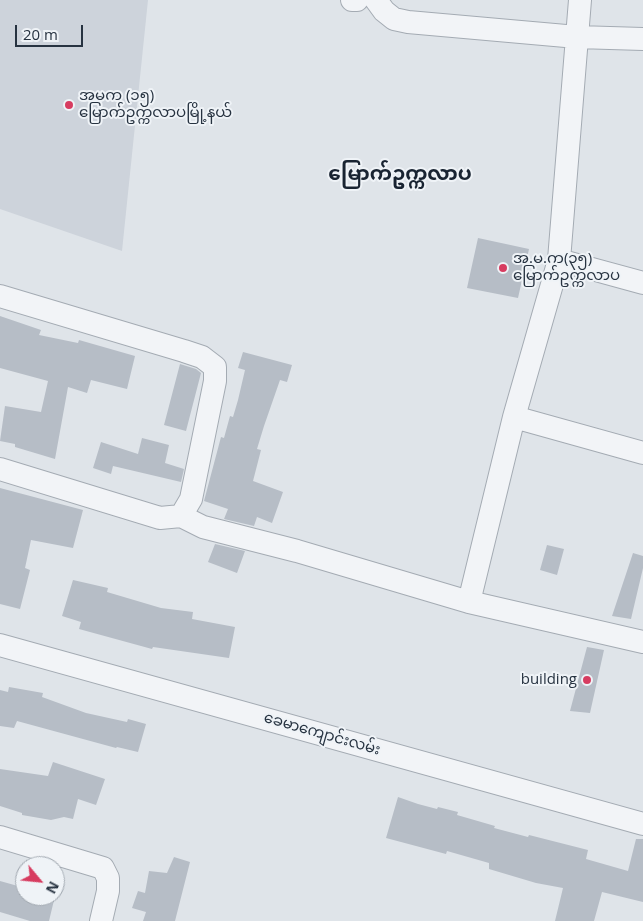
<!DOCTYPE html>
<html>
<head>
<meta charset="utf-8">
<style>
	body { margin:0 }
	#map { position:relative; width:643px; height:921px; overflow:hidden; background:#dfe4e9; font-family:"Open Sans",sans-serif }
	canvas { display:block }
	.north { position:absolute; left:15px; top:856px; width:50px; height:50px; box-sizing:border-box; background:#eff3f7; border:1px solid #9fa6ae; border-radius:50%; rotate:118deg; font-size:14px; font-weight:700; line-height:20px; text-align:center; color:#273341 }
	.north::after { content:''; display:block; margin:auto; width:18px; height:22px; background:#d73c60; clip-path:polygon(50% 0,100% 100%,50% 72%,0 100%) }
	.scale { position:absolute; left:15px; top:25px; width:68px; height:22px; box-sizing:border-box; border:2px solid #273341; border-top:0; padding-left:6px; font-size:15px; line-height:18px; white-space:nowrap; color:#273341; -webkit-text-stroke:4px #eff3f7; paint-order:stroke }
</style>
</head>
<body>
<div id="map">
<canvas width="643" height="921"></canvas>
<div class="north">N</div>
<div class="scale">20 m</div>
</div>
<script>
const ctx = document.querySelector('canvas').getContext('2d');
ctx.lineJoin = 'round';
function paint(path, color) { ctx.fillStyle = color; ctx.fill(path, 'evenodd'); }
const toPath = rows => new Path2D(rows.map(r => 'M' + r).join(''));
function strokePath(path, color, width, dash) { ctx.strokeStyle = color; ctx.lineWidth = width; ctx.lineCap = dash ? 'butt' : 'round'; ctx.setLineDash(dash || []); ctx.stroke(path); }
function drawText(font, color, halo, rows, align = 'center') {
  ctx.font = font + ' "Open Sans","Noto Sans Myanmar",sans-serif'; ctx.lineWidth = 4; ctx.setLineDash([]); ctx.textBaseline = 'middle'; ctx.strokeStyle = halo; ctx.fillStyle = color; for (const [text, x, y, turn = 0] of rows) {
    ctx.save(); ctx.translate(x, y); ctx.rotate((+turn || 0) * Math.PI / 180); ctx.textAlign = isNaN(turn) ? turn : align; if (halo) ctx.strokeText(text, 0, 0); ctx.fillText(text, 0, 0); ctx.restore();
  }
}
paint(toPath([
	[0,0,148,0,122,251,0,209]
]), '#cdd3db');
paint(toPath([
	[478,238,529,249,518,298,467,288],
	[0,316,41,330,39,335,78,343,79,340,135,356,127,389,91,380,87,393,68,387,55,459,15,447,15,444,0,441,5,406,41,412,48,381,0,368],
	[243,352,292,365,287,382,280,380,264,426,257,449,261,450,253,481,283,492,272,523,257,517,254,526,224,519,228,509,204,501,221,437,224,438,230,416,233,417,238,400,245,370,238,368],
	[180,364,196,369,201,373,186,431,164,425],
	[142,438,169,445,165,463,184,469,181,482,113,466,111,474,93,468,101,442,138,454],
	[0,488,83,510,73,548,31,540,25,568,30,570,20,609,0,604],
	[215,544,245,551,237,573,208,562],
	[547,545,564,549,557,575,540,570],
	[633,553,643,556,643,568,631,619,612,616],
	[73,580,108,588,107,592,161,608,193,612,192,619,235,627,229,658,153,647,152,649,79,629,81,622,62,616],
	[587,647,604,650,590,713,570,711],
	[9,687,43,693,42,697,86,713,127,722,128,719,146,724,138,752,117,747,116,748,17,721,14,728,0,726,0,690,8,692],
	[53,762,105,779,96,805,78,799,73,819,64,817,51,820,22,815,22,813,0,806,0,769,48,776],
	[398,797,418,804,437,809,438,807,458,812,457,815,495,826,494,828,528,837,529,835,588,850,586,859,628,871,636,839,643,839,643,902,602,892,594,921,555,921,563,888,536,883,489,869,489,863,447,851,446,854,386,838],
	[174,857,190,862,175,921,143,921,146,912,132,908,138,891,145,893,149,871,167,873],
	[0,881,25,888,25,896,55,896,49,921,30,921,0,912]
]), '#b6bdc6');
const minor = toPath([
	[352,0,357,0],
	[376,0,384,11,394,19,408,22,577,37,643,39],
	[559,260,643,283],
	[0,296,184,351,202,357,215,367,215,381,191,499,181,516],
	[514,417,643,453],
	[0,469,160,518,181,516],
	[181,516,203,527,297,551,469,602,643,642],
	[469,602,514,417,559,260,580,0],
	[0,645,643,824],
	[0,837,103,868,108,878,108,891,101,921]
]);
strokePath(minor, '#a4abb3', 24);
strokePath(minor, '#f2f4f7', 22);
for (const [x, y, r, color] of [
	[69,105,5,"#d73c60"],
	[503,268,5,"#d73c60"],
	[587,680,5,"#d73c60"]
]) { const dot = new Path2D(); dot.arc(x, y, r, 0, 2 * Math.PI); ctx.fillStyle = color; ctx.fill(dot); strokePath(dot, '#eff3f7', 2); }
drawText('15px', '#273341', '#eff3f7', [
	["အမက (၁၅)",79,96],
	["မြောက်ဥက္ကလာပမြို့နယ်",79,113],
	["အ.မ.က(၃၅)",513,259],
	["မြောက်ဥက္ကလာပ",513,276],
	["building",577,680,"right"]
], 'left');
drawText('15px', '#273341', '#eff3f7', [
	["ခေမာကျောင်းလမ်း",322,734,16]
]);
drawText('bold 20px', '#192432', '#eff3f7', [
	["မြောက်‌ဥက္ကလာပ",400,174]
]);
</script>
</body>
</html>
